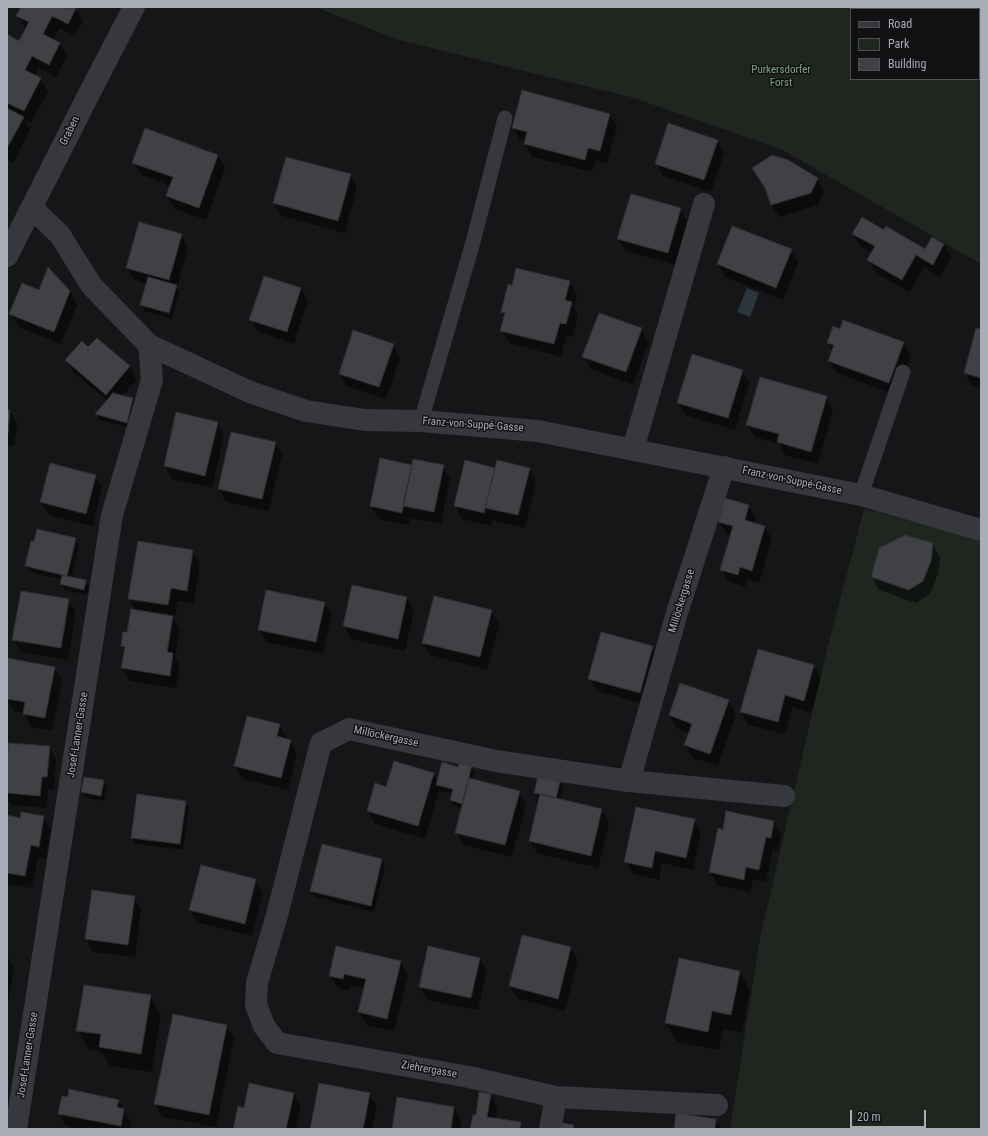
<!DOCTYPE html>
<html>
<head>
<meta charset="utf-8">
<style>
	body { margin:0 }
	#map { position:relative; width:988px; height:1136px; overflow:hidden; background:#161618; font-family:"Roboto Condensed",sans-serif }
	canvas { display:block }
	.frame { position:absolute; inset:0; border:8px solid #a8adb8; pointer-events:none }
	.legend { position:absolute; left:850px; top:8px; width:130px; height:72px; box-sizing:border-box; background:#111113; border:1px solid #4d4f55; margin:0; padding:5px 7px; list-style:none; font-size:12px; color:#a8adb8 }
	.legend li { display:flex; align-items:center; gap:8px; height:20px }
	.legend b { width:20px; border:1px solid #4d4f55 }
	.scale { position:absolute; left:850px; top:1110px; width:76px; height:18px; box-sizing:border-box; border:2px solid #a8adb8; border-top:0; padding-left:5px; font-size:12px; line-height:14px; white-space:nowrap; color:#a8adb8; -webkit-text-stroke:3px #111113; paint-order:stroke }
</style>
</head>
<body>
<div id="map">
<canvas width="988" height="1136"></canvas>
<div class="frame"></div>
<ul class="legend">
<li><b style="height:5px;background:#37383d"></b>Road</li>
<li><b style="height:11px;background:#1e261f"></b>Park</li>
<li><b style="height:11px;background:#404145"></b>Building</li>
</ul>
<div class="scale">20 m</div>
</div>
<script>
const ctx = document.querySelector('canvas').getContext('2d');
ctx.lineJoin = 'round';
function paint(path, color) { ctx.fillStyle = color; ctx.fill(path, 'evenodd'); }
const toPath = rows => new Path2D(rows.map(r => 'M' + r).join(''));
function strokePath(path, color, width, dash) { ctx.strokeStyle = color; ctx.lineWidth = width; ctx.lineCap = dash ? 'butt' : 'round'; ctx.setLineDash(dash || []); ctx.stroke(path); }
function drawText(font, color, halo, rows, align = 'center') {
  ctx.font = font + ' "Roboto Condensed",sans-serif'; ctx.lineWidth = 3; ctx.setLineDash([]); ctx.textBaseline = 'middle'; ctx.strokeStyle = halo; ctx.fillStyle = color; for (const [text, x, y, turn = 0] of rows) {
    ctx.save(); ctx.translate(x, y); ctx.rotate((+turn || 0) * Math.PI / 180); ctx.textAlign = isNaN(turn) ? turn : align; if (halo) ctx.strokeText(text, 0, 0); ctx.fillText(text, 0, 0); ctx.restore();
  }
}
paint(toPath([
	[315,7,981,7,981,264,783,150,634,98,399,40],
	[851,9,979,9,979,79,851,79],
	[864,509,981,539,981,1129,730,1129,760,938,826,653]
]), '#1e261f');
paint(toPath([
	[747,288,759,293,750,317,737,312]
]), '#2c353c');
paint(toPath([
	[22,7,72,7,75,9,83,21,75,36,60,28,53,40,60,44,67,56,56,77,39,68,35,76,40,79,48,92,31,123,24,119,30,130,13,163,7,160,7,35,20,42,26,29,18,16],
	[609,115,617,127,607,163,595,160,592,172,532,157,525,144,526,142,520,140,513,128],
	[717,140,724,153,711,192,663,176,656,163],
	[218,156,225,168,206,220,174,209,167,196,171,186,141,175,133,162],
	[753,169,817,178,824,191,818,205,779,217,771,204,767,192],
	[350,175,357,187,345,233,282,216,274,203],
	[680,209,688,222,675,265,626,251,618,239],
	[733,227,791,250,798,262,783,300,725,277,718,264],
	[884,231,926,250,932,238,944,244,951,257,940,277,924,267,910,292,876,273,869,260,873,253,860,246,853,234],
	[181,235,188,248,177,288,179,292,172,319,144,311,141,305,147,284,134,280,127,268],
	[265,277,301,289,308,301,294,344,258,332,251,320],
	[570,282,577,295,574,307,578,315,573,337,567,335,561,357,509,343,502,331,505,317,502,312,513,287],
	[70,291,77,304,61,344,18,327,11,314],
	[641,329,649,342,633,385,591,369,584,357],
	[841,330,903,343,911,356,896,395,837,373,829,361,833,351,828,343],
	[981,330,981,388,972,386,965,373],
	[97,339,130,367,137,380,122,396,132,399,136,405,130,428,100,420,97,414,108,401,74,373,67,360,89,348],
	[393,345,400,358,386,399,347,386,340,374],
	[742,371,749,383,735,430,685,415,678,403],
	[826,397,833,409,818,464,785,455,780,444,755,437,747,425],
	[7,411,10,411,17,424,15,446,7,446],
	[217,423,224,435,212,488,172,479,165,466],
	[275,442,282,455,269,511,226,502,219,489],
	[413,466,443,466,450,479,441,524,410,518,409,525,378,519,371,506],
	[496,469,529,469,536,482,525,528,492,520,491,526,462,519,455,506],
	[95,475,102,488,93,526,49,515,41,502],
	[749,506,756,518,754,524,764,526,772,539,759,583,747,579,745,587,729,582,722,570,731,536,727,534,719,522],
	[75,539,79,545,71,578,85,581,89,587,87,595,65,590,61,584,62,580,30,572,26,566],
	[933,544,940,557,938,574,930,594,916,603,879,590,872,577],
	[193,551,200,564,194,603,178,601,175,617,173,617,180,629,175,658,180,666,176,688,130,681,122,668,125,651,122,646,128,633,136,610,129,599],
	[407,598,414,610,405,651,351,639,344,626],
	[68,600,76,612,68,660,21,652,14,640],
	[324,603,332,615,323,654,266,642,259,630],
	[491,611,499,624,487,670,430,655,423,643],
	[652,646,659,659,647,705,597,691,589,678],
	[7,659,54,668,62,680,52,731,31,727,24,713,14,711,7,699],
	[813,666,821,678,811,713,792,707,785,734,748,725,741,712],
	[681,684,729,701,736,714,718,766,693,758,685,745,690,733,677,728,670,715],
	[279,725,286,737,286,740,290,741,297,754,288,790,242,779,235,766],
	[9,744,49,747,56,760,54,790,48,789,47,808,11,805,7,797,7,762],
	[471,766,475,772,473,780,519,792,526,805,512,857,463,845,456,832,462,808,454,806,451,800,453,794,439,791,425,839,375,824,368,811,387,788,433,774,438,781],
	[103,781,107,787,104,801,86,798,82,792],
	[560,783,563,789,560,800,602,810,609,823,598,868,537,853,530,841,539,799,535,793],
	[185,802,189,808,183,850,136,844,132,838],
	[7,816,20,819,43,817,51,829,46,859,38,857,32,888,7,884],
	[694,820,701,833,693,870,662,863,659,880,633,874,626,862],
	[774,822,781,834,778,851,773,849,766,882,753,879,750,892,717,885,710,872,719,830,724,831],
	[382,860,385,866,374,912,315,897,311,891],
	[255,880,263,893,252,936,197,922,190,910],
	[134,897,141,910,135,957,93,952,86,939],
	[571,948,578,961,565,1011,517,998,510,986],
	[7,956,14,969,7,1008],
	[480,959,487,971,478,1010,427,1000,420,987],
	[401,962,408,975,394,1031,367,1025,359,1012,364,989,351,986,350,991,338,988,330,975],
	[740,972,750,991,742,1033,723,1029,719,1050,677,1042,666,1023],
	[150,996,161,1015,152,1072,110,1066,102,1052,88,1049,78,1031],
	[227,1026,234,1038,216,1127,162,1117,155,1104],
	[294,1094,301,1106,296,1129,234,1129,245,1109],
	[369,1094,377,1106,372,1129,311,1129],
	[490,1095,498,1108,496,1119,520,1123,523,1129,471,1129,476,1116],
	[118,1100,131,1122,130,1129,81,1129,66,1126,59,1113],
	[454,1108,461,1120,460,1129,393,1129],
	[715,1120,721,1129,675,1129]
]), '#0007');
const building = toPath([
	[21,7,76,8,68,24,52,16,43,34,60,43,49,65,32,56,25,70,41,78,24,111,7,103,7,34,19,41,29,22,16,16,21,7],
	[522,90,610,114,600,151,588,148,585,160,524,144,527,132,512,128,522,90],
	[7,108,24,117,7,148,7,108],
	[668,123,718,140,704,180,655,164,668,123],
	[145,128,218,155,199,208,166,196,173,177,132,163,145,128],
	[772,155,788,160,818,178,811,193,771,205,765,188,752,168,772,155],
	[286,157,351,174,338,221,273,203,286,157],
	[631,194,681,208,668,253,617,239,631,194],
	[862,217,884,230,886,226,925,249,932,237,944,244,933,265,916,255,902,280,867,260,875,246,852,234,862,217],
	[139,222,182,234,169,280,126,268,139,222],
	[732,226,792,249,776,288,717,264,732,226],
	[48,267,70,291,54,332,9,314,22,283,39,290,48,267],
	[516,268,570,281,565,300,572,302,566,324,560,323,554,344,500,331,505,313,501,312,508,284,512,286,516,268],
	[264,276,301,288,287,332,249,320,264,276],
	[148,277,177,285,169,313,140,305,148,277],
	[599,313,642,328,626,372,582,357,599,313],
	[843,320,904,342,889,383,828,361,834,345,827,343,833,326,840,329,843,320],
	[976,328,981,329,981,378,964,373,976,328],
	[353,330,394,344,379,387,339,374,353,330],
	[97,338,130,366,106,395,65,360,82,341,88,347,97,338],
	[692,354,743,370,728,418,677,403,692,354],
	[760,377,827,396,811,452,777,442,779,434,746,425,760,377],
	[113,393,133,398,127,423,95,414,113,393],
	[7,410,10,410,8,434,7,434,7,410],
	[176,412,218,422,205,476,164,466,176,412],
	[231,432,276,442,262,499,218,489,231,432],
	[380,458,412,465,402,513,370,506,380,458],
	[413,459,444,465,434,512,403,506,413,459],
	[465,460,495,468,484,513,454,506,465,460],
	[497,460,530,468,518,515,485,508,497,460],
	[50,463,96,475,86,514,40,502,50,463],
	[725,498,749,505,745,520,765,526,752,571,740,567,738,575,720,570,733,526,718,522,725,498],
	[37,529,76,538,67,576,25,566,31,541,34,541,37,529],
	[905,535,933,543,931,561,923,581,909,590,871,577,879,548,905,535],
	[138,541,193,550,187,591,171,588,168,605,128,599,138,541],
	[62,575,86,580,84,590,60,584,62,575],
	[352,585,407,597,398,639,343,626,352,585],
	[266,590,325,602,316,642,258,630,266,590],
	[21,591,69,599,61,648,12,640,21,591],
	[434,596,492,610,480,657,422,643,434,596],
	[131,609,173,616,167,652,173,653,170,676,121,668,125,647,121,646,123,632,127,632,131,609],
	[601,632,653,646,640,693,588,679,601,632],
	[758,649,814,665,804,701,785,695,778,722,740,712,758,649],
	[7,658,55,667,45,718,23,714,25,702,7,699,8,686,7,686,7,658],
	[680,683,729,700,710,754,684,745,692,724,669,715,680,683],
	[247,716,280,724,277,736,291,740,281,778,234,766,247,716],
	[8,743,50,746,47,777,42,777,40,796,7,793,8,743],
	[394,761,434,773,418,826,367,811,375,783,386,787,394,761],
	[442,762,458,767,459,762,472,765,462,804,450,800,453,789,436,785,442,762],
	[84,777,104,780,101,796,81,792,84,777],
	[538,777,560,782,556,798,534,793,538,777],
	[469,778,520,791,505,845,455,833,469,778],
	[137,794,186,801,180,844,131,838,137,794],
	[540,794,602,809,591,856,529,841,540,794],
	[636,807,695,819,686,858,655,851,652,868,624,862,636,807],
	[726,811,774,821,771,838,766,837,759,870,746,867,744,880,709,872,718,828,723,830,726,811],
	[21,812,44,816,39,847,31,845,25,876,7,873,7,815,20,818,21,812],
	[322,844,382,859,371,906,310,891,322,844],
	[201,865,256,879,245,924,189,910,201,865],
	[92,890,135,896,128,945,85,939,92,890],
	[522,935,571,947,558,999,509,986,522,935],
	[336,946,401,961,387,1019,358,1012,366,979,344,974,343,979,329,976,336,946],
	[428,946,480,958,471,998,419,987,428,946],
	[679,958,740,971,731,1015,712,1011,708,1032,665,1023,679,958],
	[84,985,151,995,141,1054,99,1047,101,1034,76,1031,84,985],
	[173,1014,227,1025,209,1115,154,1104,173,1014],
	[249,1083,294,1093,286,1129,233,1129,238,1106,244,1108,249,1083],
	[319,1083,370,1093,363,1129,310,1129,319,1083],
	[69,1089,119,1100,117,1107,124,1109,121,1126,58,1114,62,1096,68,1097,69,1089],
	[479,1092,491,1094,487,1117,521,1122,520,1129,470,1129,473,1115,476,1115,479,1092],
	[397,1097,454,1107,451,1129,392,1129,397,1097],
	[676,1113,716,1119,715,1129,674,1129,676,1113],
	[557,1122,574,1125,573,1129,556,1129,557,1122]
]);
paint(building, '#404145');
strokePath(building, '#303034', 1);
strokePath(toPath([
	[421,421,473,242,505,118],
	[861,495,903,372]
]), '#37383d', 15);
strokePath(toPath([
	[32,208,60,235,91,285,149,345,250,392,306,411,365,420,421,421,538,431,861,495,981,530],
	[7,256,91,90,134,7],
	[633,449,704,204],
	[629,781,677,613,724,467],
	[717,1105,556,1097,469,1077,277,1043,264,1026,256,1005,257,983,277,915,321,743,349,729,496,761,569,772,629,781,784,796],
	[16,1129,112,515,152,380,149,345],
	[550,1129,556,1097]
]), '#37383d', 22);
drawText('11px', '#7fa381', '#111113', [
	["Purkersdorfer",781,70],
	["Forst",781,83]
]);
drawText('11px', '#a8adb8', '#111113', [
	["Graben",70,131,-64],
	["Franz-von-Suppé-Gasse",473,425,4],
	["Franz-von-Suppé-Gasse",792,481,12],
	["Millöckergasse",682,601,-73],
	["Josef-Lanner-Gasse",78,735,-81],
	["Millöckergasse",386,737,12],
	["Josef-Lanner-Gasse",28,1055,-81],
	["Ziehrergasse",429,1070,10]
]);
</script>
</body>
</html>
